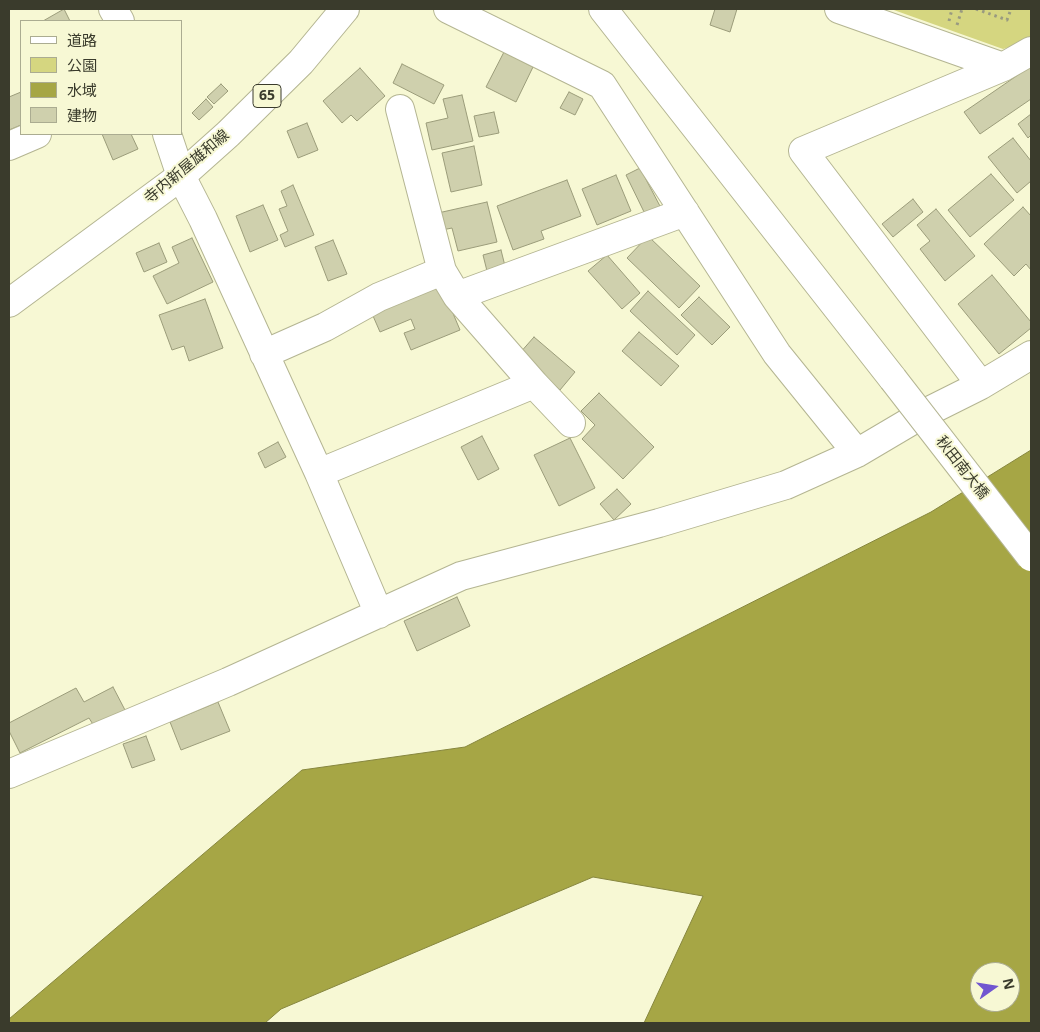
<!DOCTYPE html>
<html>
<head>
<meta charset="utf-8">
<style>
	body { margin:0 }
	#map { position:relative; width:1040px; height:1032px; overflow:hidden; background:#f7f8d4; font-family:"Noto Sans","Noto Sans JP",sans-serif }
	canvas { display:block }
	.frame { position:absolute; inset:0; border:10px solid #3a3b2c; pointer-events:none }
	.legend { position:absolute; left:20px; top:20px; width:162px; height:115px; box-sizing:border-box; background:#f7f8d4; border:1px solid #abac91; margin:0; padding:6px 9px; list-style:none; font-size:15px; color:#3a3b2c }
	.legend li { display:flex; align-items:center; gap:10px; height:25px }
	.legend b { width:25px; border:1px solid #abac91 }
	.north { position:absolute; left:970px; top:962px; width:50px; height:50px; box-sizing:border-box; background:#f7f8d4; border:1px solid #abac91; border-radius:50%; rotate:77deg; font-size:14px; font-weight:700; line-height:20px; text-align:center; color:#3a3b2c }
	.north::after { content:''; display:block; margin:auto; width:18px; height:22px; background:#7156d0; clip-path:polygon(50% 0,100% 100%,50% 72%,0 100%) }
</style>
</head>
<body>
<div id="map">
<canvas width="1040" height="1032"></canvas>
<div class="frame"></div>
<ul class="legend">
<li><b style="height:6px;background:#fff"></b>道路</li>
<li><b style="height:14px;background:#d5d680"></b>公園</li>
<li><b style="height:14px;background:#a6a645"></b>水域</li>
<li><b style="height:14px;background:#cfd0ad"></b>建物</li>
</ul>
<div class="north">N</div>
</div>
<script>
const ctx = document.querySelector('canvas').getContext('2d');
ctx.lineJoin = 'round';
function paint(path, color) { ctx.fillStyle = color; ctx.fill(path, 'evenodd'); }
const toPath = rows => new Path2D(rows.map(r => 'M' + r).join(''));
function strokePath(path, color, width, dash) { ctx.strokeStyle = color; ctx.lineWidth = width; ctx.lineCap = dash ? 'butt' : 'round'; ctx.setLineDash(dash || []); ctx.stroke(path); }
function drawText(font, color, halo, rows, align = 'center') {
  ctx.font = font + ' "Noto Sans","Noto Sans JP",sans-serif'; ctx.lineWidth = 4; ctx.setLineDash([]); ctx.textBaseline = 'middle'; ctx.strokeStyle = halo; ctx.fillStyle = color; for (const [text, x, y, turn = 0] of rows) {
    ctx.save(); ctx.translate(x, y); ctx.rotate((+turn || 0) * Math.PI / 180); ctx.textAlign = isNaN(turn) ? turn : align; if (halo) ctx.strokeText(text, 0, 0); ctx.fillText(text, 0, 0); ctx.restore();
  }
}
paint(toPath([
	[891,9,1031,9,1031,40,1003,49]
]), '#d5d680');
const water = toPath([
	[1031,450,1031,1023,644,1023,703,896,593,877,281,1009,265,1023,9,1023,9,1019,302,770,465,747,931,512,1031,450],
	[980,972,1010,972,1010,1002,980,1002,980,972]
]);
paint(water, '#a6a645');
strokePath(water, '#86863e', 1);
const building = toPath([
	[64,9,70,21,43,21,64,9],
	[715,9,737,9,730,32,710,25,715,9],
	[504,52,533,67,516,102,486,87,504,52],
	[402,64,444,85,434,104,393,83,402,64],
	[1031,66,1031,99,980,134,964,112,1031,66],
	[360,68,385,96,357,121,351,115,342,123,323,101,360,68],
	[221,84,228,91,214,104,207,97,221,84],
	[21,92,21,125,9,130,9,97,21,92],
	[569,92,583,99,575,115,560,108,569,92],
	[462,95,473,141,432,150,426,123,448,118,443,99,462,95],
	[206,99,213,107,199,120,192,113,206,99],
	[494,112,499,133,479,137,474,116,494,112],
	[1031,114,1031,135,1028,138,1018,124,1031,114],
	[307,123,318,150,298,158,287,131,307,123],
	[102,134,131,134,138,149,113,160,102,134],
	[1013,138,1031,161,1031,181,1017,193,988,157,1013,138],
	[474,146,482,185,451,192,442,153,474,146],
	[640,168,661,208,646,216,626,175,640,168],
	[991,174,1014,200,970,237,948,210,991,174],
	[616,175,631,211,597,225,582,189,616,175],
	[567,180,581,216,541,231,544,239,513,250,497,206,567,180],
	[293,185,314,235,285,247,280,235,288,231,279,209,287,206,281,191,293,185],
	[913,199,923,212,893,237,882,224,913,199],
	[487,202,497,242,458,251,452,228,442,230,438,213,487,202],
	[263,205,278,240,250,252,236,216,263,205],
	[1023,207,1031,216,1031,270,1026,264,1014,276,984,244,1023,207],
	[936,209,975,256,945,281,920,249,930,241,917,225,936,209],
	[648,236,700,286,679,308,627,258,648,236],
	[192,238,213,282,167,304,153,276,179,263,172,247,192,238],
	[333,240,347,274,328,281,315,247,333,240],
	[159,243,167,262,144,272,136,253,159,243],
	[501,250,506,270,488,275,483,255,501,250],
	[607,255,640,293,622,309,588,271,607,255],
	[992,275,1031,322,1031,328,999,354,958,304,992,275],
	[439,280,460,330,411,350,404,333,415,329,411,319,380,332,370,309,439,280],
	[648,291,695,335,677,355,630,311,648,291],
	[699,297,730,327,712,345,681,315,699,297],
	[205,299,223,348,189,361,184,346,172,350,159,315,205,299],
	[639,332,679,366,661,386,622,351,639,332],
	[534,337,575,372,560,390,519,354,534,337],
	[599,393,654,447,623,479,582,439,595,425,581,411,599,393],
	[482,436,499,469,478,480,461,447,482,436],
	[570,438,595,488,559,506,534,455,570,438],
	[278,442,286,457,265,468,258,453,278,442],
	[617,489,631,504,614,520,600,504,617,489],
	[457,597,470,626,417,651,404,621,457,597],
	[113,687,125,710,94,726,89,718,20,753,9,731,9,723,76,688,84,702,113,687],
	[218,702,230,731,181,750,170,722,218,702],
	[146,736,155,760,132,768,123,744,146,736]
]);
paint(building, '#cfd0ad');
strokePath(building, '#9b9c7a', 1);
const minor = toPath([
	[113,9,120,21],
	[448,9,602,85,777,354,857,453],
	[603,9,893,379],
	[839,9,1003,67],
	[400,109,442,271],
	[167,134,181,176,203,219,319,473,379,614],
	[9,146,37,134],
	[264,354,325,327,379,297,442,271,457,296],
	[534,384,571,423],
	[981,385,803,151,1003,67,1031,51],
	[319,473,534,384,457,296,685,212],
	[9,774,228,682,461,576,659,523,786,485,857,453,923,414,981,385,1031,355]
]);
const major = toPath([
	[9,303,181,176,228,134,301,62,345,9]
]);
strokePath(minor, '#b4b592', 30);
strokePath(major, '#b4b592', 30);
strokePath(toPath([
	[976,9,1007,20,1011,9],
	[949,21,952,9],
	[957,25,962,9]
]), '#999a80', 3, [2.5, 4]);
strokePath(minor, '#fff', 28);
strokePath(major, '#fff', 28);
const minorBridge = toPath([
	[893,379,1031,557]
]);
strokePath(minorBridge, '#b4b592', 30, []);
strokePath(minorBridge, '#fff', 28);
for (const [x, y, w] of [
	[267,96,28]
]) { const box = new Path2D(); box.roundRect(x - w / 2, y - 11.5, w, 23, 4); ctx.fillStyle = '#f7f8d4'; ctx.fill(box); strokePath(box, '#3a3b2c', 1); }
drawText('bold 14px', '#3a3b2c', null, [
	["65",267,96]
]);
drawText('15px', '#3a3b2c', '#f7f8d4', [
	["寺内新屋雄和線",187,167,-40],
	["秋田南大橋",962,468,52]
]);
</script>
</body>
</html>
